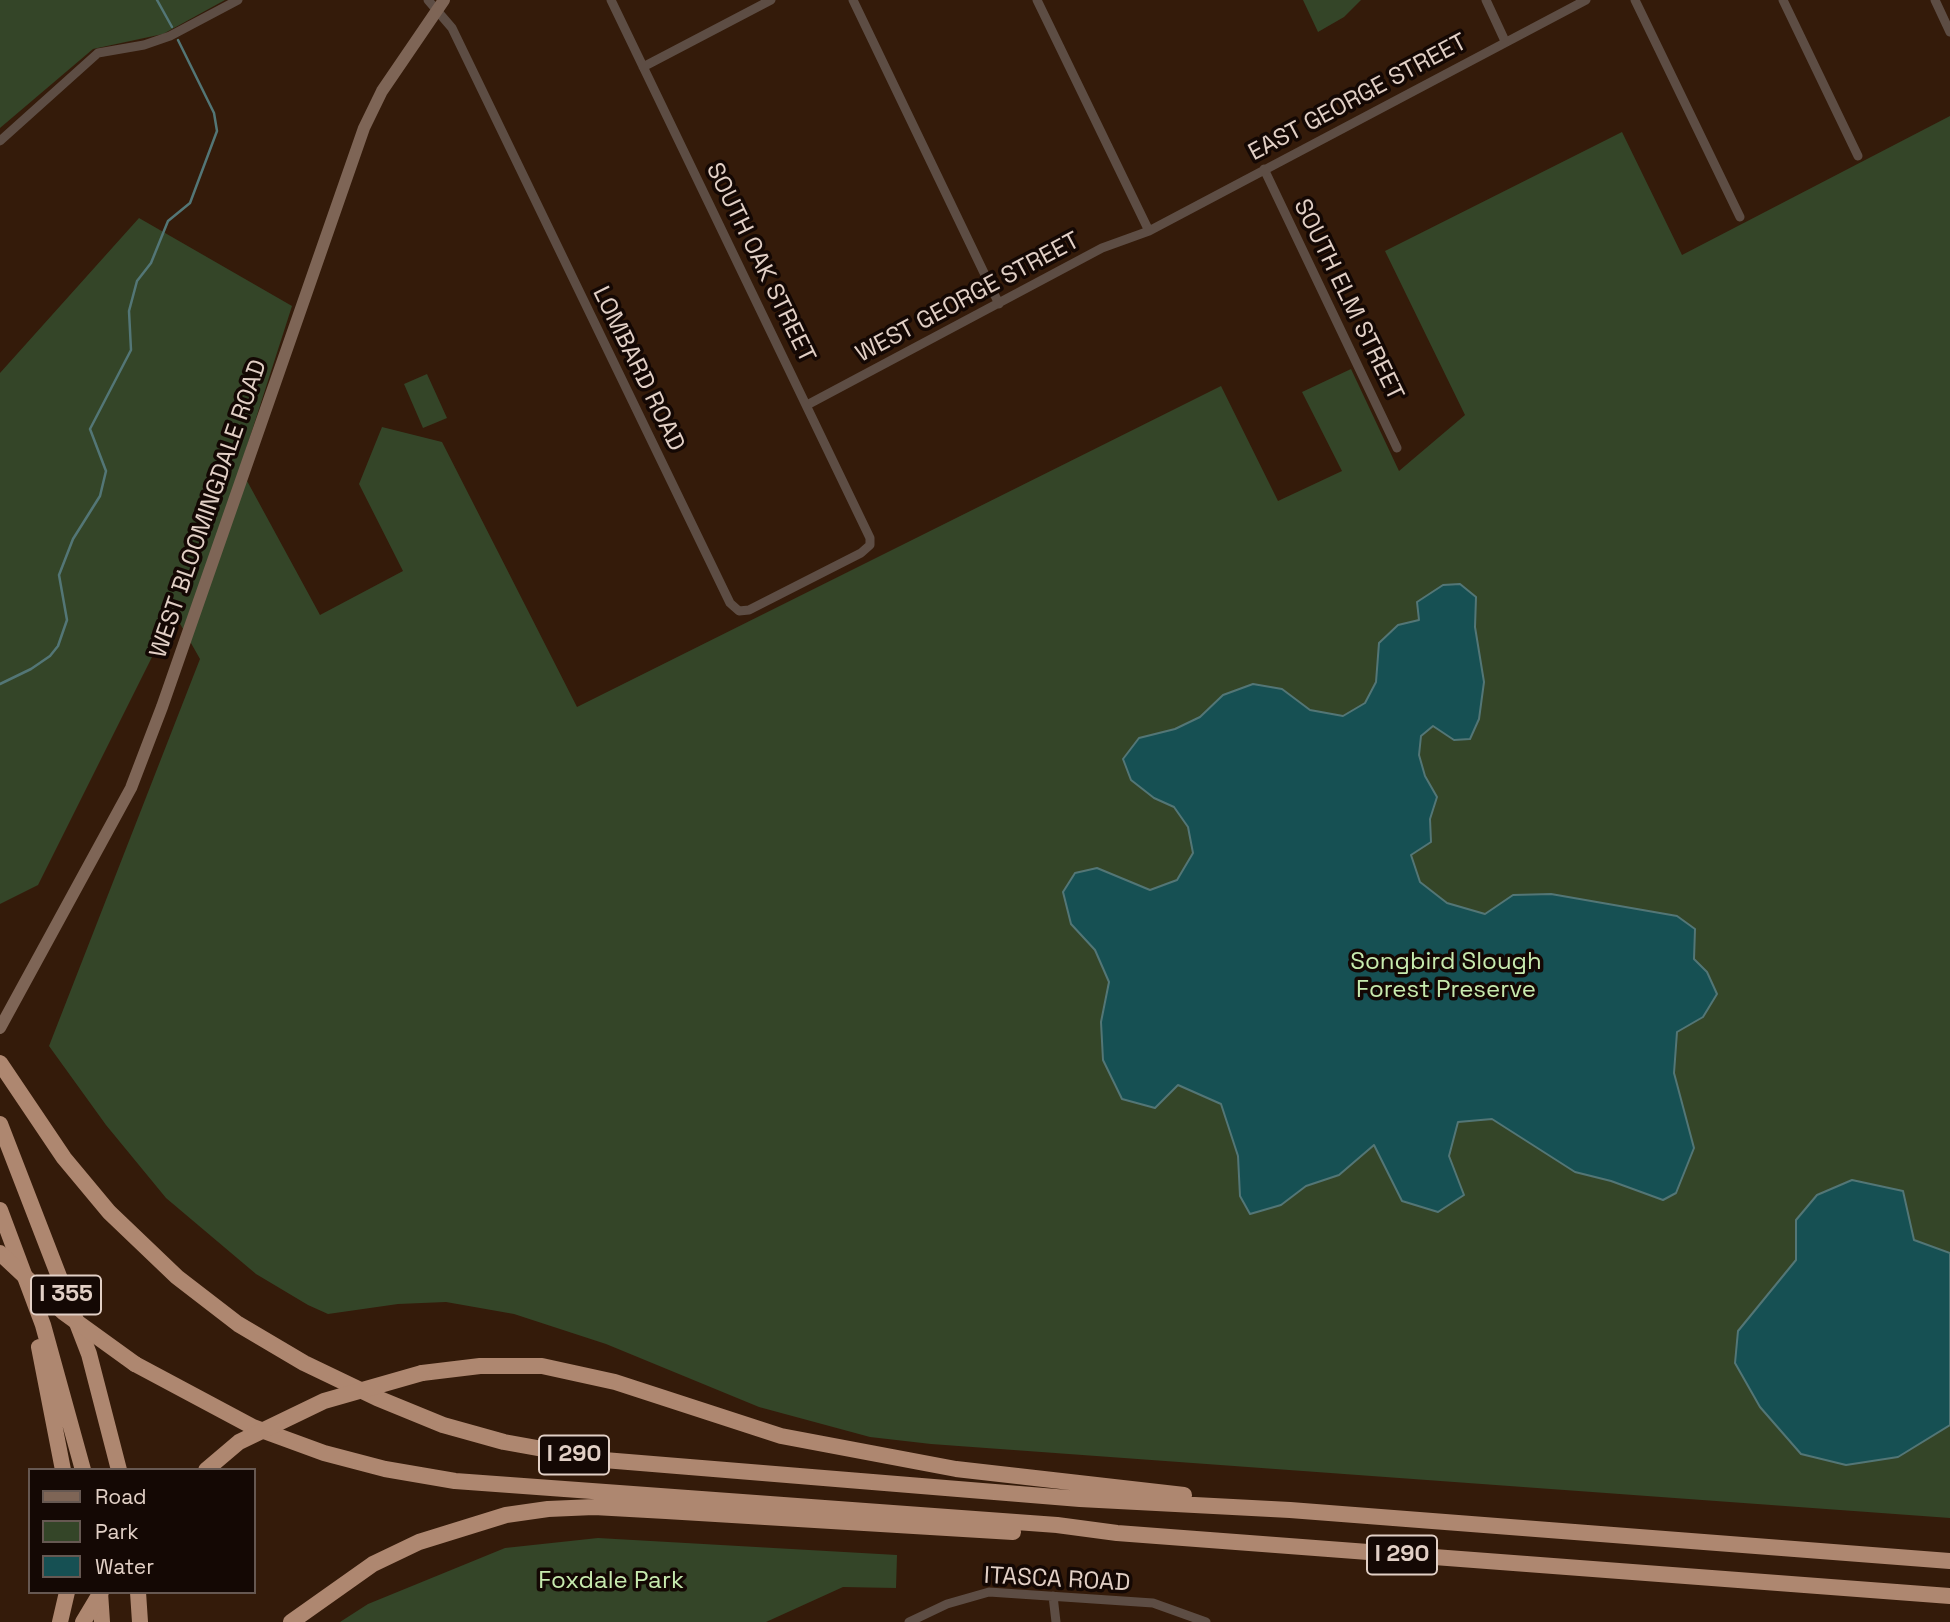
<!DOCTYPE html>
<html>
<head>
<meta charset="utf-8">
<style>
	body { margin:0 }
	#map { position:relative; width:1950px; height:1622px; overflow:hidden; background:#341b0a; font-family:"Space Grotesk",sans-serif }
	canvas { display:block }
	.legend { position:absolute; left:28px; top:1468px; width:228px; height:126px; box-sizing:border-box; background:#140804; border:2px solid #665852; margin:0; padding:9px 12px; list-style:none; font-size:21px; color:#e2d0c6 }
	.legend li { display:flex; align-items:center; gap:14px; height:35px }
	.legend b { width:35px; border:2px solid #665852 }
</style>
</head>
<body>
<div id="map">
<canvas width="1950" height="1622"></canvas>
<ul class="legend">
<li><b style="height:9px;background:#7e6556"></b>Road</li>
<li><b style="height:19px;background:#344528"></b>Park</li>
<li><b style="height:19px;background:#165053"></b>Water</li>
</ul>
</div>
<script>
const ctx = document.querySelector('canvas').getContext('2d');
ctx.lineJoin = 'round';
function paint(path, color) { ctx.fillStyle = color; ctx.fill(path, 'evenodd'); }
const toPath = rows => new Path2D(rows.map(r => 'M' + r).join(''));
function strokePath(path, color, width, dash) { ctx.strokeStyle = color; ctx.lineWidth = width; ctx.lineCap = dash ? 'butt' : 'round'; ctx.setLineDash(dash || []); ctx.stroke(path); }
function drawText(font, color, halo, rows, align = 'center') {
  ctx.font = font + ' "Space Grotesk",sans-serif'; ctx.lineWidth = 7; ctx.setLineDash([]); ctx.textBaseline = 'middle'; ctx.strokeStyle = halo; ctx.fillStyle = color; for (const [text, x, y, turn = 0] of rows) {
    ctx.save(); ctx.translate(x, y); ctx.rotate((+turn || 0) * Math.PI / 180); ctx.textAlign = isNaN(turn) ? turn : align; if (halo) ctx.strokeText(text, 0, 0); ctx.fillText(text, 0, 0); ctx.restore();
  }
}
paint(toPath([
	[0,0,225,0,163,34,93,49,0,128],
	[1303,0,1361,0,1344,17,1318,32],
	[1950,116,1950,1518,931,1444,870,1437,759,1407,606,1344,514,1314,446,1302,398,1304,328,1314,308,1305,256,1274,166,1198,106,1125,49,1046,200,659,174,613,38,885,0,904,0,373,139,218,292,306,240,468,320,615,403,571,359,484,382,427,442,442,577,707,1221,386,1278,501,1342,471,1302,392,1351,369,1399,471,1465,415,1385,251,1622,132,1682,255],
	[427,374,447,418,423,428,404,384],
	[598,1538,897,1555,896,1588,843,1587,766,1622,340,1622,368,1604,505,1548]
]), '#344528');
const water = toPath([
	[1460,584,1476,597,1475,627,1484,682,1479,719,1470,739,1454,740,1433,726,1421,736,1419,755,1425,776,1437,797,1430,819,1431,842,1411,855,1420,882,1447,903,1485,914,1513,895,1551,894,1677,916,1695,929,1694,959,1707,972,1717,994,1703,1017,1677,1032,1674,1073,1694,1148,1676,1193,1663,1200,1611,1181,1575,1172,1492,1119,1458,1122,1449,1156,1464,1195,1438,1212,1402,1201,1374,1145,1339,1175,1306,1186,1281,1205,1250,1214,1240,1196,1238,1156,1221,1104,1178,1085,1155,1108,1122,1099,1103,1060,1101,1022,1109,982,1095,950,1071,924,1063,892,1075,873,1097,868,1150,890,1177,880,1193,853,1188,827,1174,807,1154,798,1131,780,1123,759,1139,738,1175,729,1200,717,1223,695,1253,684,1282,689,1310,710,1343,716,1365,703,1376,682,1379,643,1398,625,1419,620,1417,602,1443,585,1460,584],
	[1852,1180,1903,1191,1914,1240,1950,1253,1950,1425,1898,1457,1846,1465,1801,1454,1760,1407,1735,1363,1738,1331,1796,1260,1796,1220,1817,1195,1852,1180]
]);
paint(water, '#165053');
strokePath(water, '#537676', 2);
strokePath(toPath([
	[157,0,172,27],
	[0,684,31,669,50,656,58,646,67,620,59,575,73,539,100,496,106,471,90,429,131,350,129,311,137,281,151,263,168,221,190,203,217,131,214,113,178,40]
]), '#537676', 2.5);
strokePath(toPath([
	[428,0,452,28,730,603,739,611,749,610,861,553,870,545,870,538,611,0],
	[853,0,999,304],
	[1037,0,1149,231],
	[1486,0,1505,41],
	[1635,0,1740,217],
	[1783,0,1858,156],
	[1935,0,1950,32],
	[643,67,771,0],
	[0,141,98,53,144,45,170,36,238,0],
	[1264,169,1397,448],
	[807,405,1102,248,1149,231,1586,0],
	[1053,1596,1056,1622],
	[909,1622,947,1604,989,1592,1153,1603,1206,1622]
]), '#5d4d44', 9);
strokePath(toPath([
	[0,1028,131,788,162,707,364,128,382,91,444,0]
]), '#7e6556', 12);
strokePath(toPath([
	[0,1063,64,1158,109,1212,177,1277,238,1324,304,1363,377,1398,443,1425,504,1442,604,1460,1080,1499,1290,1510,1950,1561],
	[0,1124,89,1354,119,1470],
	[0,1210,43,1325,83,1470],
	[39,1347,63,1470],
	[135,1364,253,1427,324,1453,385,1469,455,1481,1057,1525,1117,1533,1950,1596],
	[422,1373,480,1366,542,1366,615,1382,781,1436,956,1469,1184,1495],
	[100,1592,102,1622],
	[138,1592,140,1622],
	[60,1622,67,1592],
	[291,1622,373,1564,419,1542,506,1515,548,1509,594,1507,666,1511,1013,1532]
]), '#ae8770', 16);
strokePath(toPath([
	[0,1253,63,1312,135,1364],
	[206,1470,239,1442,324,1401,422,1373],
	[83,1622,101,1592]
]), '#ae8770', 16);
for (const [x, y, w] of [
	[66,1295,70],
	[574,1455,70],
	[1402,1555,70]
]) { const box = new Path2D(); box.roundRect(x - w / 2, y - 19.5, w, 39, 5); ctx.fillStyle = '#140804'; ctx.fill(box); strokePath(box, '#e2d0c6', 2); }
drawText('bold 23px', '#e2d0c6', null, [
	["I 355",66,1295],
	["I 290",574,1455],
	["I 290",1402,1555]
]);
drawText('24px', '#e2d0c6', '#140804', [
	["EAST GEORGE STREET",1358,98,-28],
	["SOUTH OAK STREET",760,263,64],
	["WEST GEORGE STREET",968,298,-28],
	["SOUTH ELM STREET",1348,300,64],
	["LOMBARD ROAD",638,369,64],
	["WEST BLOOMINGDALE ROAD",209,509,-71],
	["ITASCA ROAD",1057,1580,3]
]);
drawText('24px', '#c7eaae', '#140804', [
	["Songbird Slough",1446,962],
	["Forest Preserve",1446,990],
	["Foxdale Park",611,1581]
]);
</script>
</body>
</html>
